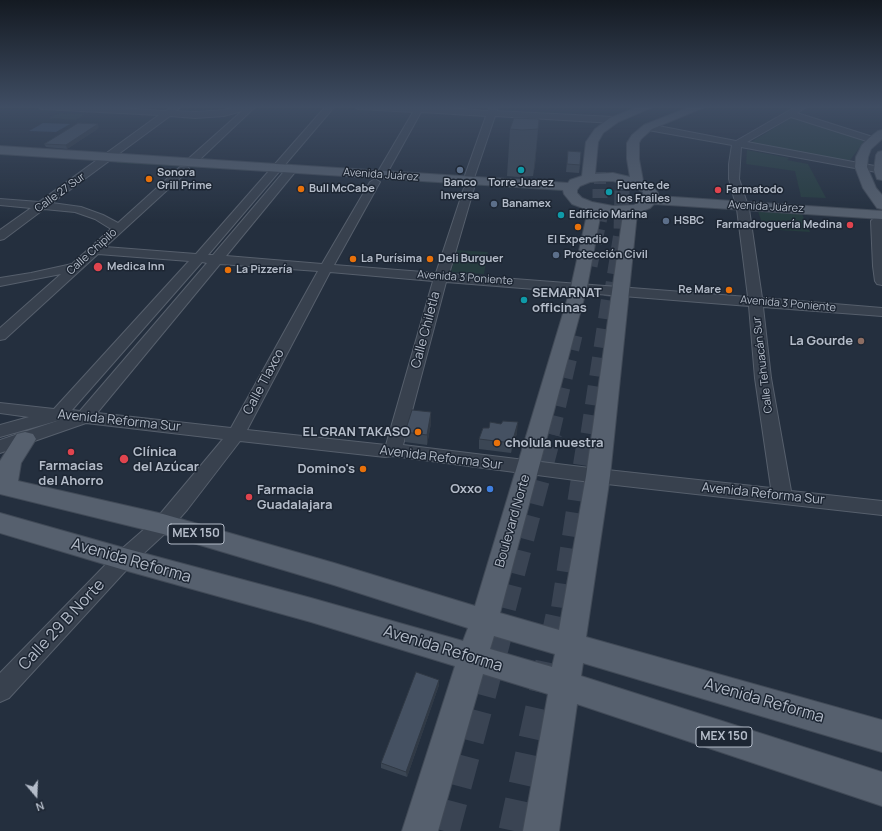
<!DOCTYPE html>
<html>
<head>
<meta charset="utf-8">
<style>
	body { margin:0 }
	#map { position:relative; width:882px; height:831px; overflow:hidden; background:#242f3e; font-family:Manrope,sans-serif }
	canvas { display:block }
	.north { position:absolute; left:16px; top:775px; width:40px; height:40px; -webkit-text-stroke:3px #1d2633; paint-order:stroke; rotate:161deg; font-size:11px; font-weight:700; line-height:16px; text-align:center; color:#b4bcc9 }
	.north::after { content:''; display:block; margin:auto; width:14px; height:18px; background:#b4bcc9; clip-path:polygon(50% 0,100% 100%,50% 72%,0 100%) }
</style>
</head>
<body>
<div id="map">
<canvas width="882" height="831"></canvas>
<div class="north">N</div>
</div>
<script>
const ctx = document.querySelector('canvas').getContext('2d');
ctx.lineJoin = 'round';
function paint(path, color) { ctx.fillStyle = color; ctx.fill(path, 'evenodd'); }
const toPath = rows => new Path2D(rows.map(r => 'M' + r).join(''));
function strokePath(path, color, width, dash) { ctx.strokeStyle = color; ctx.lineWidth = width; ctx.lineCap = dash ? 'butt' : 'round'; ctx.setLineDash(dash || []); ctx.stroke(path); }
function drawText(font, color, halo, rows, align = 'center') {
  ctx.font = font + ' Manrope,sans-serif'; ctx.lineWidth = 3; ctx.setLineDash([]); ctx.textBaseline = 'middle'; ctx.strokeStyle = halo; ctx.fillStyle = color; for (const [text, x, y, turn = 0] of rows) {
    ctx.save(); ctx.translate(x, y); ctx.rotate((+turn || 0) * Math.PI / 180); ctx.textAlign = isNaN(turn) ? turn : align; if (halo) ctx.strokeText(text, 0, 0); ctx.fillText(text, 0, 0); ctx.restore();
  }
}
paint(toPath([
	[59,113,85,114,76,120,49,118],
	[792,117,865,140,848,163,748,144],
	[747,150,789,158,787,160,808,164,826,198,801,197,795,171,746,164],
	[117,161,259,170,255,171,117,163],
	[386,179,563,189,565,191,388,180],
	[758,211,802,214,810,232,764,229],
	[457,250,488,252,484,274,451,272]
]), '#263c3f');
paint(toPath([
	[43,123,70,124,56,132,29,131]
]), '#394c67');
strokePath(toPath([
	[600,172,600,190],
	[622,190,622,173]
]), '#3a4453', 12, [12, 6]);
strokePath(toPath([
	[590,266,600,217,600,189],
	[611,297,621,233,622,189]
]), '#3a4453', 15, [15, 8]);
strokePath(toPath([
	[550,434,573,335],
	[590,434,611,296]
]), '#3a4453', 19, [19, 10]);
strokePath(toPath([
	[504,608,550,433],
	[563,608,590,433]
]), '#3a4453', 24, [24, 12]);
strokePath(toPath([
	[444,831,504,607],
	[514,831,563,607]
]), '#3a4453', 31, [31, 16]);
const minor = toPath([
	[37,106,91,106,166,111,172,106,182,106,176,111,195,112,224,110,240,106,256,106,195,164,191,165,187,164,186,162,187,160,242,111,224,116,195,118,170,116,52,203,81,207,103,215,118,223,180,167,188,167,189,169,188,171,105,247,196,254,326,106,335,106,208,255,213,255,287,168,291,167,295,168,296,170,295,172,226,256,322,264,370,182,375,179,380,182,334,265,436,273,464,188,469,185,474,188,449,274,748,297,737,209,729,179,729,164,732,145,648,130,644,127,645,125,648,124,736,141,797,106,808,106,797,113,876,138,878,140,876,142,873,143,791,117,747,142,880,167,882,167,882,173,741,147,739,179,749,209,762,298,882,308,882,316,763,307,771,378,791,491,882,501,882,515,598,483,393,456,385,457,240,441,187,510,170,529,131,565,9,698,0,702,0,673,117,553,156,519,223,439,86,423,0,453,0,440,60,420,0,437,0,425,29,417,0,413,0,403,54,409,189,261,98,254,5,339,0,340,0,328,61,274,0,286,0,278,31,273,72,264,111,229,95,219,75,212,44,209,4,239,0,240,0,230,31,208,0,205,0,199,39,202,159,115,41,109,37,106],
	[202,262,207,263,80,411,72,410,202,262],
	[220,264,318,271,231,428,97,413,220,264],
	[330,272,433,281,386,445,247,430,330,272],
	[446,282,749,306,755,378,771,488,598,469,403,445,446,282],
	[354,106,424,106,488,111,490,106,498,106,497,111,614,117,618,120,614,123,495,116,473,181,468,184,463,181,486,116,421,112,386,175,381,178,376,175,413,112,358,109,354,106],
	[882,216,882,285,877,284,875,281,873,266,871,221,873,219,882,216]
]);
const major = toPath([
	[640,106,655,106,618,122,603,133,598,142,595,174,613,173,630,177,627,159,627,143,632,135,644,125,692,106,707,106,652,129,641,139,639,143,639,159,643,181,653,186,658,193,658,196,882,211,882,219,654,204,650,208,637,213,610,476,586,637,882,720,882,752,583,663,581,676,882,772,882,806,577,704,559,831,523,831,548,694,483,674,438,831,402,831,455,666,311,622,124,570,0,533,0,513,124,548,311,598,463,641,468,628,334,585,163,534,0,494,0,461,17,434,25,432,33,434,36,439,21,463,18,481,163,514,334,563,475,606,571,287,588,210,572,204,564,194,563,190,0,154,0,146,568,183,570,180,582,176,586,142,595,129,610,118,640,106],
	[600,181,613,181,632,186,643,192,644,199,634,205,613,206,592,202,582,198,577,193,577,190,580,186,590,182,600,181],
	[601,212,623,214,586,476,559,630,500,613,587,287,601,212],
	[494,636,555,654,552,667,490,649,494,636],
	[882,130,882,139,871,149,868,157,867,167,876,188,882,195,882,209,877,208,863,188,855,167,856,157,862,145,869,138,878,131,882,130],
	[882,151,882,180,877,179,874,170,876,155,878,152,882,151]
]);
strokePath(minor, '#565f6c', 2);
strokePath(major, '#414a57', 2);
paint(minor, '#38414e');
paint(major, '#56606e');
paint(toPath([
	[539,119,535,165,533,176,518,177,507,176,510,129],
	[99,128,67,149,46,147,44,144],
	[568,151,580,165,579,173,566,172],
	[431,412,431,423,427,445,405,442,405,432],
	[517,433,511,453,479,449,479,439],
	[439,680,439,685,407,777,381,768,381,763]
]), '#3b4654');
paint(toPath([
	[539,119,535,165,533,176,538,129],
	[98,124,99,128,67,149,66,145],
	[431,412,431,423,427,445,427,435],
	[518,422,517,433,511,453,512,443],
	[439,680,439,685,407,777,406,772]
]), '#303945');
const building = toPath([
	[514,118,539,119,538,129,522,130,510,129,514,118],
	[78,123,98,124,66,145,44,144,78,123],
	[568,151,581,152,580,165,567,164,568,151],
	[412,410,431,412,427,435,405,432,412,410],
	[503,421,518,422,512,443,479,439,483,428,489,428,490,422,501,424,503,421],
	[416,672,439,680,406,772,381,763,416,672]
]);
paint(building, '#455162');
strokePath(building, '#303945', 1);
const sky = ctx.createLinearGradient(0, 0, 0, 223);
sky.addColorStop(0, '#141a22');
sky.addColorStop(0.48, '#3f4d63');
sky.addColorStop(1, '#3f4d6300');
ctx.fillStyle = sky;
ctx.fillRect(0, 0, 882, 223);
for (const [x, y, r, color] of [
	[460,170,4,"#5c6f8a"],
	[521,170,4,"#0f9aa8"],
	[149,179,4,"#e8710a"],
	[301,189,4,"#e8710a"],
	[718,190,4,"#e0444e"],
	[609,192,4,"#0f9aa8"],
	[494,204,4,"#5c6f8a"],
	[561,215,4,"#0f9aa8"],
	[666,221,4,"#5c6f8a"],
	[850,225,4,"#e0444e"],
	[578,227,4,"#e8710a"],
	[556,255,4,"#5c6f8a"],
	[353,259,4,"#e8710a"],
	[430,259,4,"#e8710a"],
	[98,267,5,"#e0444e"],
	[228,270,4,"#e8710a"],
	[729,290,4,"#e8710a"],
	[524,300,4,"#0f9aa8"],
	[861,341,4,"#8d6e63"],
	[418,432,4,"#e8710a"],
	[497,443,4,"#e8710a"],
	[71,452,4,"#e0444e"],
	[124,459,5,"#e0444e"],
	[363,469,4,"#e8710a"],
	[490,489,4,"#3f7fe0"],
	[249,497,4,"#e0444e"]
]) { const dot = new Path2D(); dot.arc(x, y, r, 0, 2 * Math.PI); ctx.fillStyle = color; ctx.fill(dot); strokePath(dot, '#1d2633', 1.5); }
drawText('bold 11px', '#b4bcc9', '#1d2633', [
	["Sonora",157,173],
	["Grill Prime",157,186],
	["Banco",460,183,"center"],
	["Inversa",460,196,"center"],
	["Torre Juarez",521,183,"center"],
	["Fuente de",617,186],
	["los Frailes",617,199],
	["Bull McCabe",309,189],
	["Farmatodo",726,190],
	["Banamex",502,204],
	["Edificio Marina",569,215],
	["HSBC",674,221],
	["Farmadroguería Medina",842,225,"right"],
	["El Expendio",578,240,"center"],
	["Protección Civil",564,255],
	["La Purísima",361,259],
	["Deli Burguer",438,259],
	["Medica Inn",107,267],
	["La Pizzería",236,270],
	["Re Mare",721,290,"right"]
], 'left');
drawText('11px', '#b4bcc9', '#1d2633', [
	["Avenida Juárez",381,175,4],
	["Calle 27 Sur",60,193,-36],
	["Avenida Juárez",766,207,3],
	["Calle Chipilo",92,252,-42],
	["Avenida 3 Poniente",465,278,4],
	["Avenida 3 Poniente",788,304,5],
	["Calle Tehuacán Sur",763,365,-97]
]);
for (const [x, y, w] of [
	[196,534,56],
	[724,737,56]
]) { const box = new Path2D(); box.roundRect(x - w / 2, y - 10, w, 20, 3); ctx.fillStyle = '#1d2633'; ctx.fill(box); strokePath(box, '#b4bcc9', 1); }
drawText('bold 12px', '#b4bcc9', null, [
	["MEX 150",196,534],
	["MEX 150",724,737]
]);
drawText('bold 13px', '#b4bcc9', '#1d2633', [
	["SEMARNAT",532,293],
	["officinas",532,308],
	["La Gourde",853,341,"right"],
	["EL GRAN TAKASO",410,432,"right"],
	["cholula nuestra",505,443],
	["Clínica",133,452],
	["del Azúcar",133,467],
	["Farmacias",71,466,"center"],
	["del Ahorro",71,481,"center"],
	["Domino's",355,469,"right"],
	["Oxxo",482,489,"right"],
	["Farmacia",257,490],
	["Guadalajara",257,505]
], 'left');
drawText('13px', '#b4bcc9', '#1d2633', [
	["Calle Chiletla",426,330,-75],
	["Calle Tlaxco",264,382,-62],
	["Avenida Reforma Sur",119,421,6],
	["Avenida Reforma Sur",441,458,7],
	["Avenida Reforma Sur",763,494,6],
	["Boulevard Norte",513,521,-74]
]);
drawText('16px', '#b4bcc9', '#1d2633', [
	["Avenida Reforma",131,561,16],
	["Calle 29 B Norte",62,625,-47],
	["Avenida Reforma",443,649,17],
	["Avenida Reforma",764,701,16]
]);
</script>
</body>
</html>
